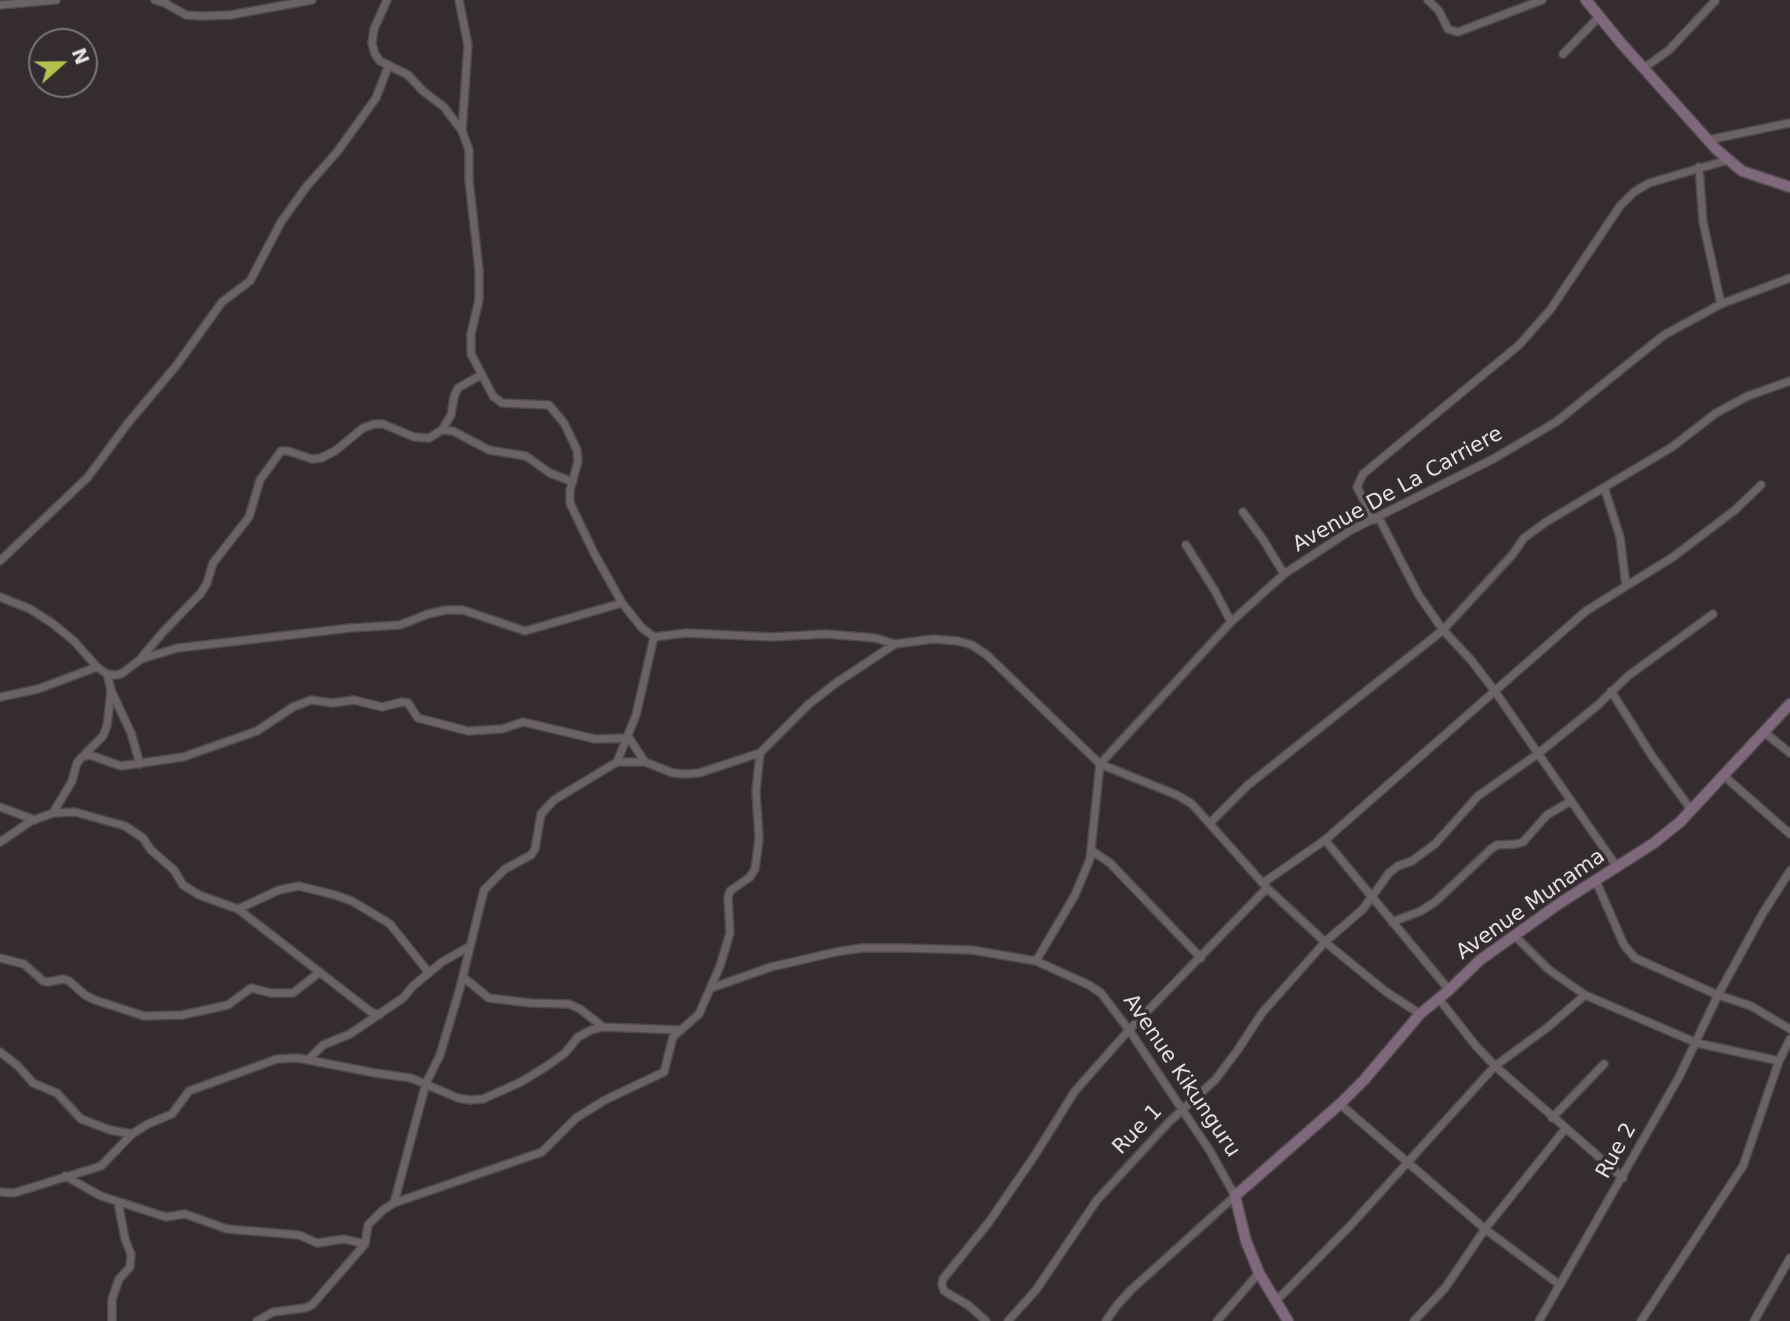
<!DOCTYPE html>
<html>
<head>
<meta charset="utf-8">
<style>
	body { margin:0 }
	#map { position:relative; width:1790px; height:1321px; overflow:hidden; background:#342c2f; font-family:"DejaVu Sans",sans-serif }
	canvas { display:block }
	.north { position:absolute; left:28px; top:28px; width:70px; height:70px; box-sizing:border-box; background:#342c2f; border:2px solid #7b7476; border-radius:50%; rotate:69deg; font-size:19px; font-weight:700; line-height:28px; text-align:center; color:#e5dfe1 }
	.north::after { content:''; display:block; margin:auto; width:24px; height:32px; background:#b3c24b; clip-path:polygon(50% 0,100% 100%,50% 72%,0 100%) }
</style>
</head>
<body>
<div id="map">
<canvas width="1790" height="1321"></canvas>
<div class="north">N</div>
</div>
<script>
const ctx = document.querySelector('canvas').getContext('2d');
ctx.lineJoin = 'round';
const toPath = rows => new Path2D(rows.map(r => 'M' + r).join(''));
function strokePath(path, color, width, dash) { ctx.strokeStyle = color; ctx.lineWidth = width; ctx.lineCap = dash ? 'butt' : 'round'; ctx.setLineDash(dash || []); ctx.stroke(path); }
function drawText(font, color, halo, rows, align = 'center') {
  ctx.font = font + ' "DejaVu Sans",sans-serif'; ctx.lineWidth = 7; ctx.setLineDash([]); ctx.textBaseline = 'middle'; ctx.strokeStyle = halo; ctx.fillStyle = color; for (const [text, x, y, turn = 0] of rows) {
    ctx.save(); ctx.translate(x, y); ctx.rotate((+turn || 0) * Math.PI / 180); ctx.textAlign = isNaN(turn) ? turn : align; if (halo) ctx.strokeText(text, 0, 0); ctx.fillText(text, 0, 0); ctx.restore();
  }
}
const street = toPath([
	[155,0,165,3,186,15,201,16,230,15,312,0],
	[387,0,374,29,372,43,375,54,380,61,408,75,423,91,444,107,462,131,469,150,469,180,479,270,479,300,471,334,471,354,493,396,502,403,549,405,564,423,577,450,578,461,570,490,570,503,594,553,622,603,642,628,654,637,686,633,771,637,826,634,875,638,895,644],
	[459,0,468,45,462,131],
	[1428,0,1439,11,1448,29,1458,32,1542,0],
	[0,5,56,0],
	[1563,54,1599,17],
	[1644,68,1669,50,1715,1],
	[1708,140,1790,123],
	[1699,167,1703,222,1721,304],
	[442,430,453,431,489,450,526,456,550,473,573,482],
	[1604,487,1620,537,1626,586],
	[1243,512,1264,541,1284,574],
	[1379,518,1418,594,1443,630,1471,660,1494,690,1617,867],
	[1374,520,1357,487,1363,474,1519,345,1550,310,1620,206,1634,192,1649,183,1728,160],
	[1186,545,1215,591,1231,622],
	[0,561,88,477,128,423,176,366,222,302,250,281,281,222,307,186,337,152,376,98,388,67],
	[0,597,30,609,52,623,74,641,97,667,107,674,116,675,121,674,141,659,178,648,350,628,400,625,428,614,446,610,463,610,525,631,622,603],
	[142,657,164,631,201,593,207,583,213,563,249,517,260,480,281,451,288,451,312,459,321,458,335,451,363,428,374,424,383,424,414,437,429,438,442,430,451,415,454,397,458,388,481,375],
	[107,674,111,690,131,733,140,764],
	[1611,691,1652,756,1692,811],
	[0,697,38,689,97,667],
	[1764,732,1790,753],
	[85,754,103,736,107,726,111,691],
	[617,762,636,715,654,637],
	[1724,776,1790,834],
	[0,807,35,820],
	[54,813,75,812,125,826,143,838,151,850,174,870,183,885,199,895,238,909,371,1012,379,1015],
	[1210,823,1248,785,1443,630,1513,554,1524,538,1546,522,1672,447,1716,413,1748,396,1790,381],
	[1325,840,1449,990],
	[0,842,31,821,53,813,72,781,77,763,82,757,90,755,121,766,183,757,257,731,293,707,311,700,333,703,354,700,382,707,402,702,408,703,418,718,468,731,502,729,523,722,595,739,629,738,645,762],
	[1092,851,1110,863,1201,958],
	[1596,881,1624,945,1635,958,1718,995,1751,1006,1790,1029],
	[1263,883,1325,840,1586,611,1673,557,1735,510,1761,485],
	[238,909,279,890,299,886,335,895,352,901,390,924,429,973],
	[1392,922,1421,911,1435,902,1491,849,1497,845,1516,844,1523,842,1547,815,1571,801],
	[1514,935,1548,969,1585,995,1697,1043,1779,1061],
	[0,958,24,964,43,981,48,982,63,979,69,981,85,995,95,1000,144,1016,182,1015,228,1005,251,988,271,993,293,993,320,972],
	[1036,961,1075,895,1090,859,1100,764,1231,622,1284,574,1351,530,1493,459,1556,422,1664,335,1721,304,1790,278],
	[463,977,489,998,531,1003,569,1004,580,1009,603,1027],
	[711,988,771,967,836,952,862,948,901,948,972,950,1036,961,1089,985,1101,993,1129,1030,1210,1151,1235,1196,1132,1289,1118,1304,1106,1321],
	[1439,999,1476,1046,1495,1066,1623,1178],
	[0,1052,18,1066,33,1083,57,1093,81,1119,110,1130,132,1134],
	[309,1059,323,1045,350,1034,403,998,413,986,442,962,470,946],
	[1340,1104,1485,1229,1560,1285],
	[1552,1118,1604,1064],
	[65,1176,101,1196,166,1217,185,1214,227,1229,299,1235,317,1243,344,1239,365,1244],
	[0,1192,14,1193,101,1166,132,1134,148,1124,172,1114,189,1091,277,1059,298,1058,375,1073,411,1078,458,1098,470,1100,483,1099,521,1082,547,1066,565,1053,578,1037,591,1030,603,1027,679,1030],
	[394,1203,426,1083,440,1055,460,988,484,890,505,869,531,855,535,849,541,814,554,800,617,762,645,762,673,773,685,774,699,773,760,753],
	[1275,1302,1349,1227,1495,1066,1548,1027,1585,995],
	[112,1321,112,1299,119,1279,130,1267,131,1254,125,1239,118,1202],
	[257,1321,273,1312,305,1308,312,1305,365,1244,368,1225,383,1210,394,1203,542,1152,576,1118,605,1100,664,1072,673,1037,699,1014,720,966,730,933,728,898,730,891,750,877,755,869,759,839,756,791,760,753,809,704,836,683,895,644,933,639,958,641,972,645,987,655,1100,764,1177,795,1192,804,1267,888,1325,942,1385,991,1420,1014],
	[986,1321,968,1305,944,1291,942,1285,943,1279,989,1222,1035,1155,1075,1091,1129,1030,1267,888],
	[1008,1321,1036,1290,1097,1200,1169,1122,1215,1080,1237,1051,1262,1013,1325,942,1363,909,1389,873,1398,866,1412,861,1435,844,1478,796,1539,753,1598,705,1628,676,1713,614],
	[1217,1321,1259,1273],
	[1414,1321,1445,1288,1485,1229,1565,1129],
	[1539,1321,1679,1077,1718,995,1763,913,1790,871],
	[1641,1321,1743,1166,1779,1061,1790,1039],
	[1754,1321,1790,1258]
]);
const secondary = toPath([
	[1586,0,1621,43,1716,149,1742,171,1790,187],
	[1288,1321,1259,1273,1246,1241,1235,1196,1340,1104,1364,1080,1420,1014,1449,990,1480,960,1560,903,1654,843,1680,822,1790,704]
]);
strokePath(street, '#50494c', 10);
strokePath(secondary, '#50494c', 13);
strokePath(street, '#6b6265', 7);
strokePath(secondary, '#80687c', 10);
drawText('21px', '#e5dfe1', '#342c2f', [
	["Avenue De La Carriere",1398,490,-29],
	["Avenue Munama",1531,905,-35],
	["Avenue Kikunguru",1181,1076,56],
	["Rue 1",1138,1130,-46],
	["Rue 2",1617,1151,-61]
]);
</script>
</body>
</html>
